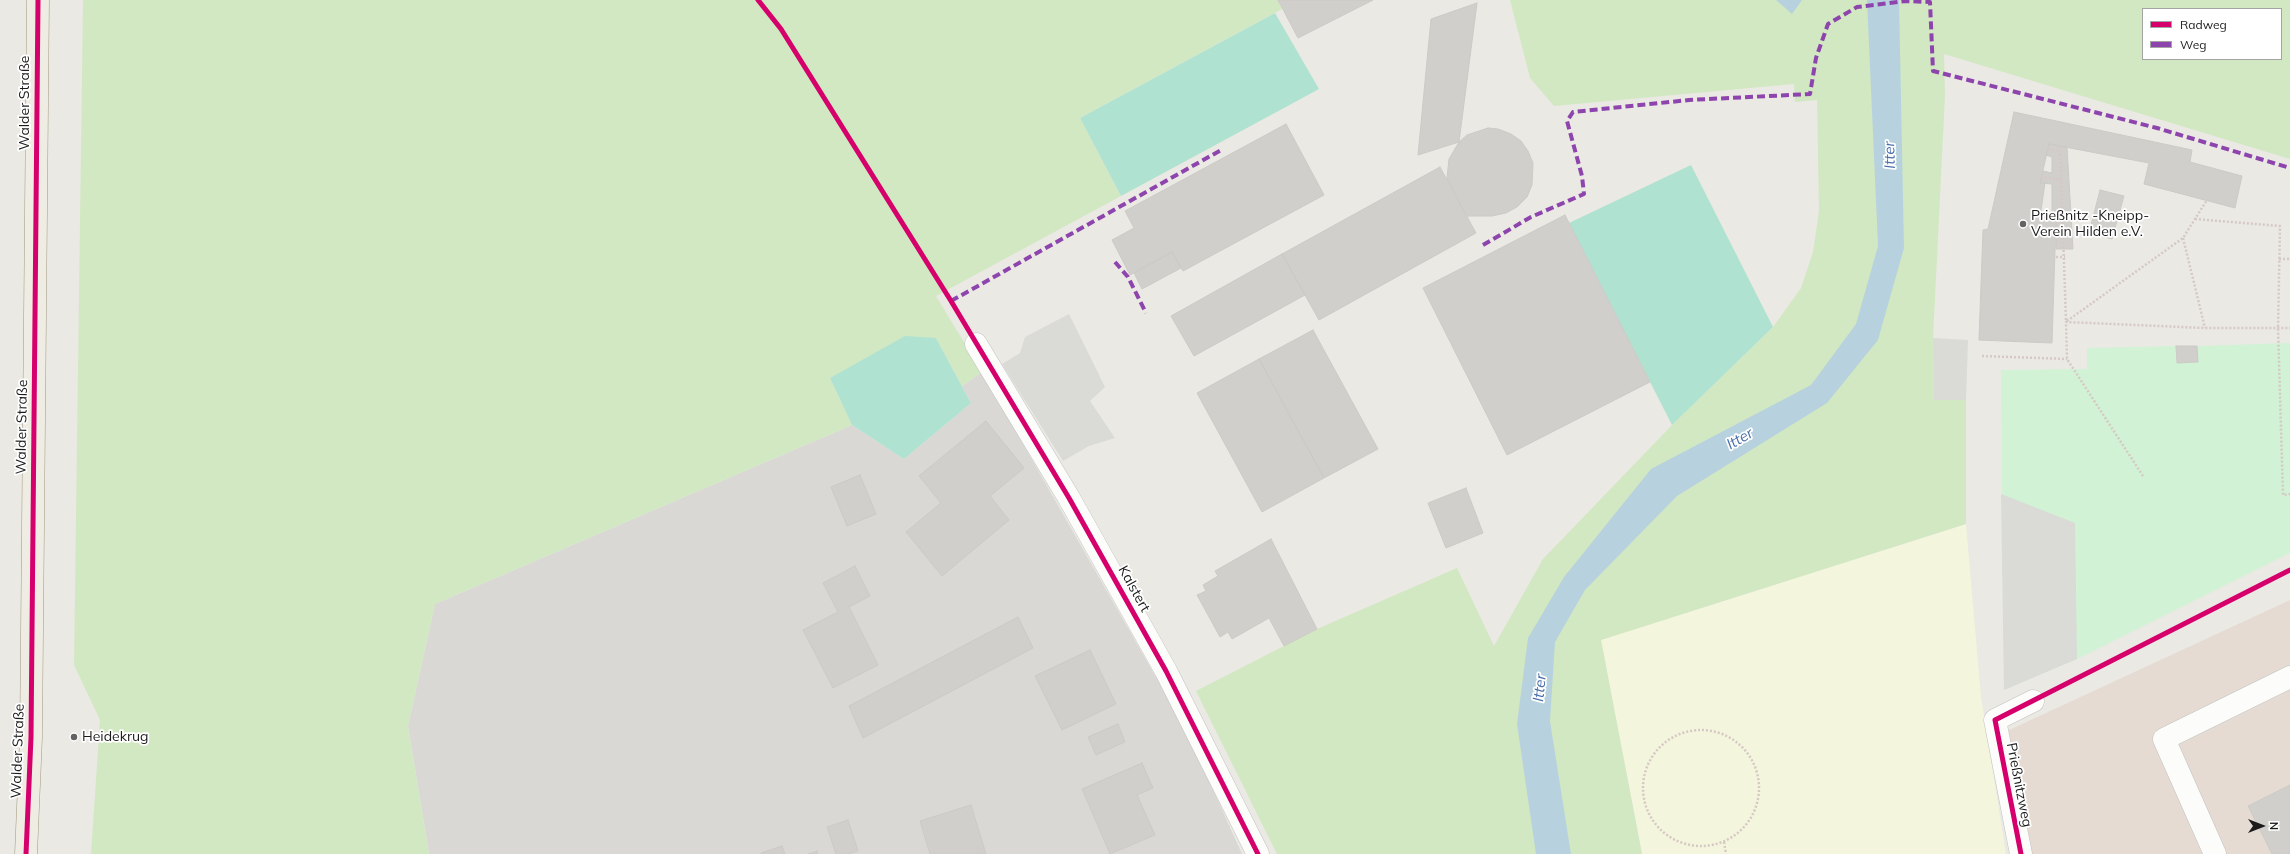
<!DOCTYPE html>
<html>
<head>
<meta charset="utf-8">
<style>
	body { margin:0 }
	#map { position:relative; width:2290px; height:854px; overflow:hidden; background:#eae9e4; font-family:Mulish,sans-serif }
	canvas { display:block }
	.legend { position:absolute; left:2142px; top:8px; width:140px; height:52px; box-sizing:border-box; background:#fff; border:1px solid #a4a4a4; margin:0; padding:5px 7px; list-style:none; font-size:12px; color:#1b1b1b }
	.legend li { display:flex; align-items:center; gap:8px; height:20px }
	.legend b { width:20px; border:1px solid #a4a4a4 }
	.north { position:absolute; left:2242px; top:806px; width:40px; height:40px; -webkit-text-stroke:3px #fff; paint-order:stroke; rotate:90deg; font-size:11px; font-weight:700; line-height:16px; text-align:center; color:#1b1b1b }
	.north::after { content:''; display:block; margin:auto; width:14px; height:18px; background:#1b1b1b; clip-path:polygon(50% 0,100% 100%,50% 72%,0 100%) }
</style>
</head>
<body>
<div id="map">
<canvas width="2290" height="854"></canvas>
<ul class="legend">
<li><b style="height:5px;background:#d6006c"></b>Radweg</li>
<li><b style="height:5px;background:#8e44ad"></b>Weg</li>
</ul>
<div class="north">N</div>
</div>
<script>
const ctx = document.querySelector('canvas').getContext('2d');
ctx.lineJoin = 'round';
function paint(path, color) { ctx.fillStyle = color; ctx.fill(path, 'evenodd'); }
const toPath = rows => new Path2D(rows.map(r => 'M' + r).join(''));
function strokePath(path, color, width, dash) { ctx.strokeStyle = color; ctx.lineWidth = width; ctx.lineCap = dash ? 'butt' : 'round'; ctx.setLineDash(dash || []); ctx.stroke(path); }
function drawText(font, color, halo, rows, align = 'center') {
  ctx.font = font + ' Mulish,sans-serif'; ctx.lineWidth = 3.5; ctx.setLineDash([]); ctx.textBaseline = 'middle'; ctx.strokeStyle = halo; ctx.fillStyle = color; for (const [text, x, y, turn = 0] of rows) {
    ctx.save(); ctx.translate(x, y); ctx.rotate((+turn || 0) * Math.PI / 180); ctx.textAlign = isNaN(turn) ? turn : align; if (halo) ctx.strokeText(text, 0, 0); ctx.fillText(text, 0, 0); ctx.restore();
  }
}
paint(toPath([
	[982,372,1186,730,1242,854,429,854,408,726,435,604,852,425,904,459,971,403,962,386]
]), '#d9d8d5');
paint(toPath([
	[1966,524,1981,697,2006,854,1642,854,1601,640]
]), '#f3f5dd');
paint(toPath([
	[2290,600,2290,854,2029,854,2007,731]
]), '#e5dbd3');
paint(toPath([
	[83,0,1278,0,1282,9,1080,118,1121,196,936,296,982,372,962,386,936,338,830,378,852,425,435,604,408,726,429,854,91,854,100,720,74,665],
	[1510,0,2290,0,2290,159,1944,54,1945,95,1933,338,1934,399,1966,400,1966,524,1601,640,1642,854,1277,854,1196,691,1317,629,1457,568,1494,646,1543,559,1672,425,1773,327,1801,288,1813,252,1819,211,1817,100,1795,102,1794,84,1554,106,1530,78],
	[2143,9,2281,9,2281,59,2143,59]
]), '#d2e8c2');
paint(toPath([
	[2290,343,2290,553,2077,659,2004,690,2001,370,2087,369,2087,348,2176,346,2177,363,2197,362,2197,346]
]), '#d1f2d5');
paint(toPath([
	[1275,13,1319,89,1121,196,1080,118],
	[1691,165,1773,327,1672,425,1569,223],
	[905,336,936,338,971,403,904,459,852,425,830,378]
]), '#afe2d1');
paint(toPath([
	[1069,314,1105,387,1090,401,1115,438,1089,446,1063,461,1002,364,1020,353,1025,337],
	[1933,338,1968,340,1966,400,1934,400],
	[2001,494,2075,523,2077,659,2004,690]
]), '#dadad7');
paint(toPath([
	[1776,0,1802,0,1792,14],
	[1867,0,1899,0,1904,248,1878,340,1827,403,1677,496,1585,590,1555,642,1550,721,1571,854,1536,854,1517,724,1528,638,1564,577,1651,469,1811,385,1856,324,1878,246]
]), '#b7d2de');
const building = toPath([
	[1278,0,1373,0,1298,38,1278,0],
	[1477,3,1459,142,1418,155,1431,19,1477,3],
	[2014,112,2192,150,2190,162,2242,176,2235,208,2144,184,2149,163,2049,144,2040,183,2045,183,2040,217,2056,219,2052,343,1979,340,1983,230,1988,229,2014,112],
	[1286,124,1324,195,1183,271,1172,252,1130,275,1112,240,1134,228,1125,211,1286,124],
	[1488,128,1498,129,1511,134,1521,141,1528,151,1533,163,1532,185,1527,197,1517,207,1506,213,1492,216,1466,216,1447,178,1449,159,1459,142,1467,135,1488,128],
	[2049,144,2067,147,2073,249,2056,249,2056,219,2052,218,2052,184,2040,183,2043,171,2052,173,2052,157,2046,155,2049,144],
	[1440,167,1476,233,1319,320,1282,254,1440,167],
	[2100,190,2124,196,2112,239,2089,233,2100,190],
	[1565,215,1650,382,1507,455,1423,288,1565,215],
	[1172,252,1181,268,1142,289,1134,273,1172,252],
	[1282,254,1305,295,1194,356,1171,316,1282,254],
	[1313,330,1378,449,1324,478,1259,359,1313,330],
	[2176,346,2197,346,2198,362,2177,363,2176,346],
	[1259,359,1324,478,1262,512,1197,393,1259,359],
	[986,421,1024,468,990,496,1009,520,942,576,906,532,941,503,919,476,986,421],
	[860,475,876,514,847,526,831,487,860,475],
	[1466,488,1483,533,1446,548,1428,503,1466,488],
	[1271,539,1317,629,1284,646,1269,618,1232,639,1228,632,1220,637,1197,595,1206,591,1203,585,1218,576,1215,571,1271,539],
	[855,566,870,596,849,607,878,665,833,688,803,630,838,612,823,583,855,566],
	[1018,617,1033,648,863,738,849,706,1018,617],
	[1090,650,1116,704,1062,730,1035,676,1090,650],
	[1118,724,1125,742,1096,755,1088,737,1118,724],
	[1142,763,1153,788,1137,795,1155,835,1110,854,1082,789,1142,763],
	[2290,785,2290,854,2272,854,2248,806,2290,785],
	[971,805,986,854,930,854,920,821,971,805],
	[848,820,858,851,848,854,836,854,827,827,848,820],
	[782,846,785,854,761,854,761,853,782,846],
	[817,851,818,854,808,854,817,851]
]);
paint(building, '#d0cfcb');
strokePath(building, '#cdcac5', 1);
const minor = toPath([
	[976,344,1069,498,1166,671,1258,854],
	[2021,854,1995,720,2033,701],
	[2215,854,2164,739,2290,677]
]);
const major = toPath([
	[26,854,31,737,38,0]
]);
strokePath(minor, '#c2c2c0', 23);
strokePath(major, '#a09981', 23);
strokePath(toPath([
	[2060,146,2066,321],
	[2048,149,2060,152],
	[2041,177,2062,180],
	[2195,219,2280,226,2278,328,2283,495,2290,494],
	[2183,238,2205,328],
	[2056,257,2065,257],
	[2279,259,2290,259],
	[2067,321,2183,238,2207,200],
	[1982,356,2067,359],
	[2143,476,2067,359,2066,322,2205,328,2290,328],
	'1643 788a58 58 0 1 1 116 0a58 58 0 1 1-116 0Z',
	[1724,842,1726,854]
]), '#d6c8c4', 2.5, [2, 2]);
strokePath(minor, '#fcfcfb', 22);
strokePath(major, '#efece3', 22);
strokePath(toPath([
	[1483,245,1531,217,1584,194,1582,176,1567,121,1573,112,1689,100,1810,94,1816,58,1828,24,1857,7,1906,1,1930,2,1933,71,2157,128,2290,168],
	[1115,262,1128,277,1146,313],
	[951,301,1223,149]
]), '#8e44ad', 4, [8, 4]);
strokePath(toPath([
	[758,0,781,29,951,301,1069,498,1166,671,1258,854],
	[26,854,31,737,38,0],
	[2021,854,1995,720,2290,570]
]), '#d6006c', 5);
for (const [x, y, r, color] of [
	[2023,224,4,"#636361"],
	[74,737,4,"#636361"]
]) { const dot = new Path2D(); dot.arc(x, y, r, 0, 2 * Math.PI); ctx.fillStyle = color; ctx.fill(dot); strokePath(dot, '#fff', 1.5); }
drawText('14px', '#1b1b1b', '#fff', [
	["Walder Straße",25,103,-90],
	["Walder Straße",22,427,-89],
	["Kalstert",1134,589,61],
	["Walder Straße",18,751,-88],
	["Prießnitzweg",2019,785,79]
]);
drawText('14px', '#1b1b1b', '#fff', [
	["Prießnitz -Kneipp-",2031,216],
	["Verein Hilden e.V.",2031,232],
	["Heidekrug",82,737]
], 'left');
drawText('italic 15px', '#496faa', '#fff', [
	["Itter",1890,155,-92],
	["Itter",1740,439,-30],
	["Itter",1540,688,-84]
]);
</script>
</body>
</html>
